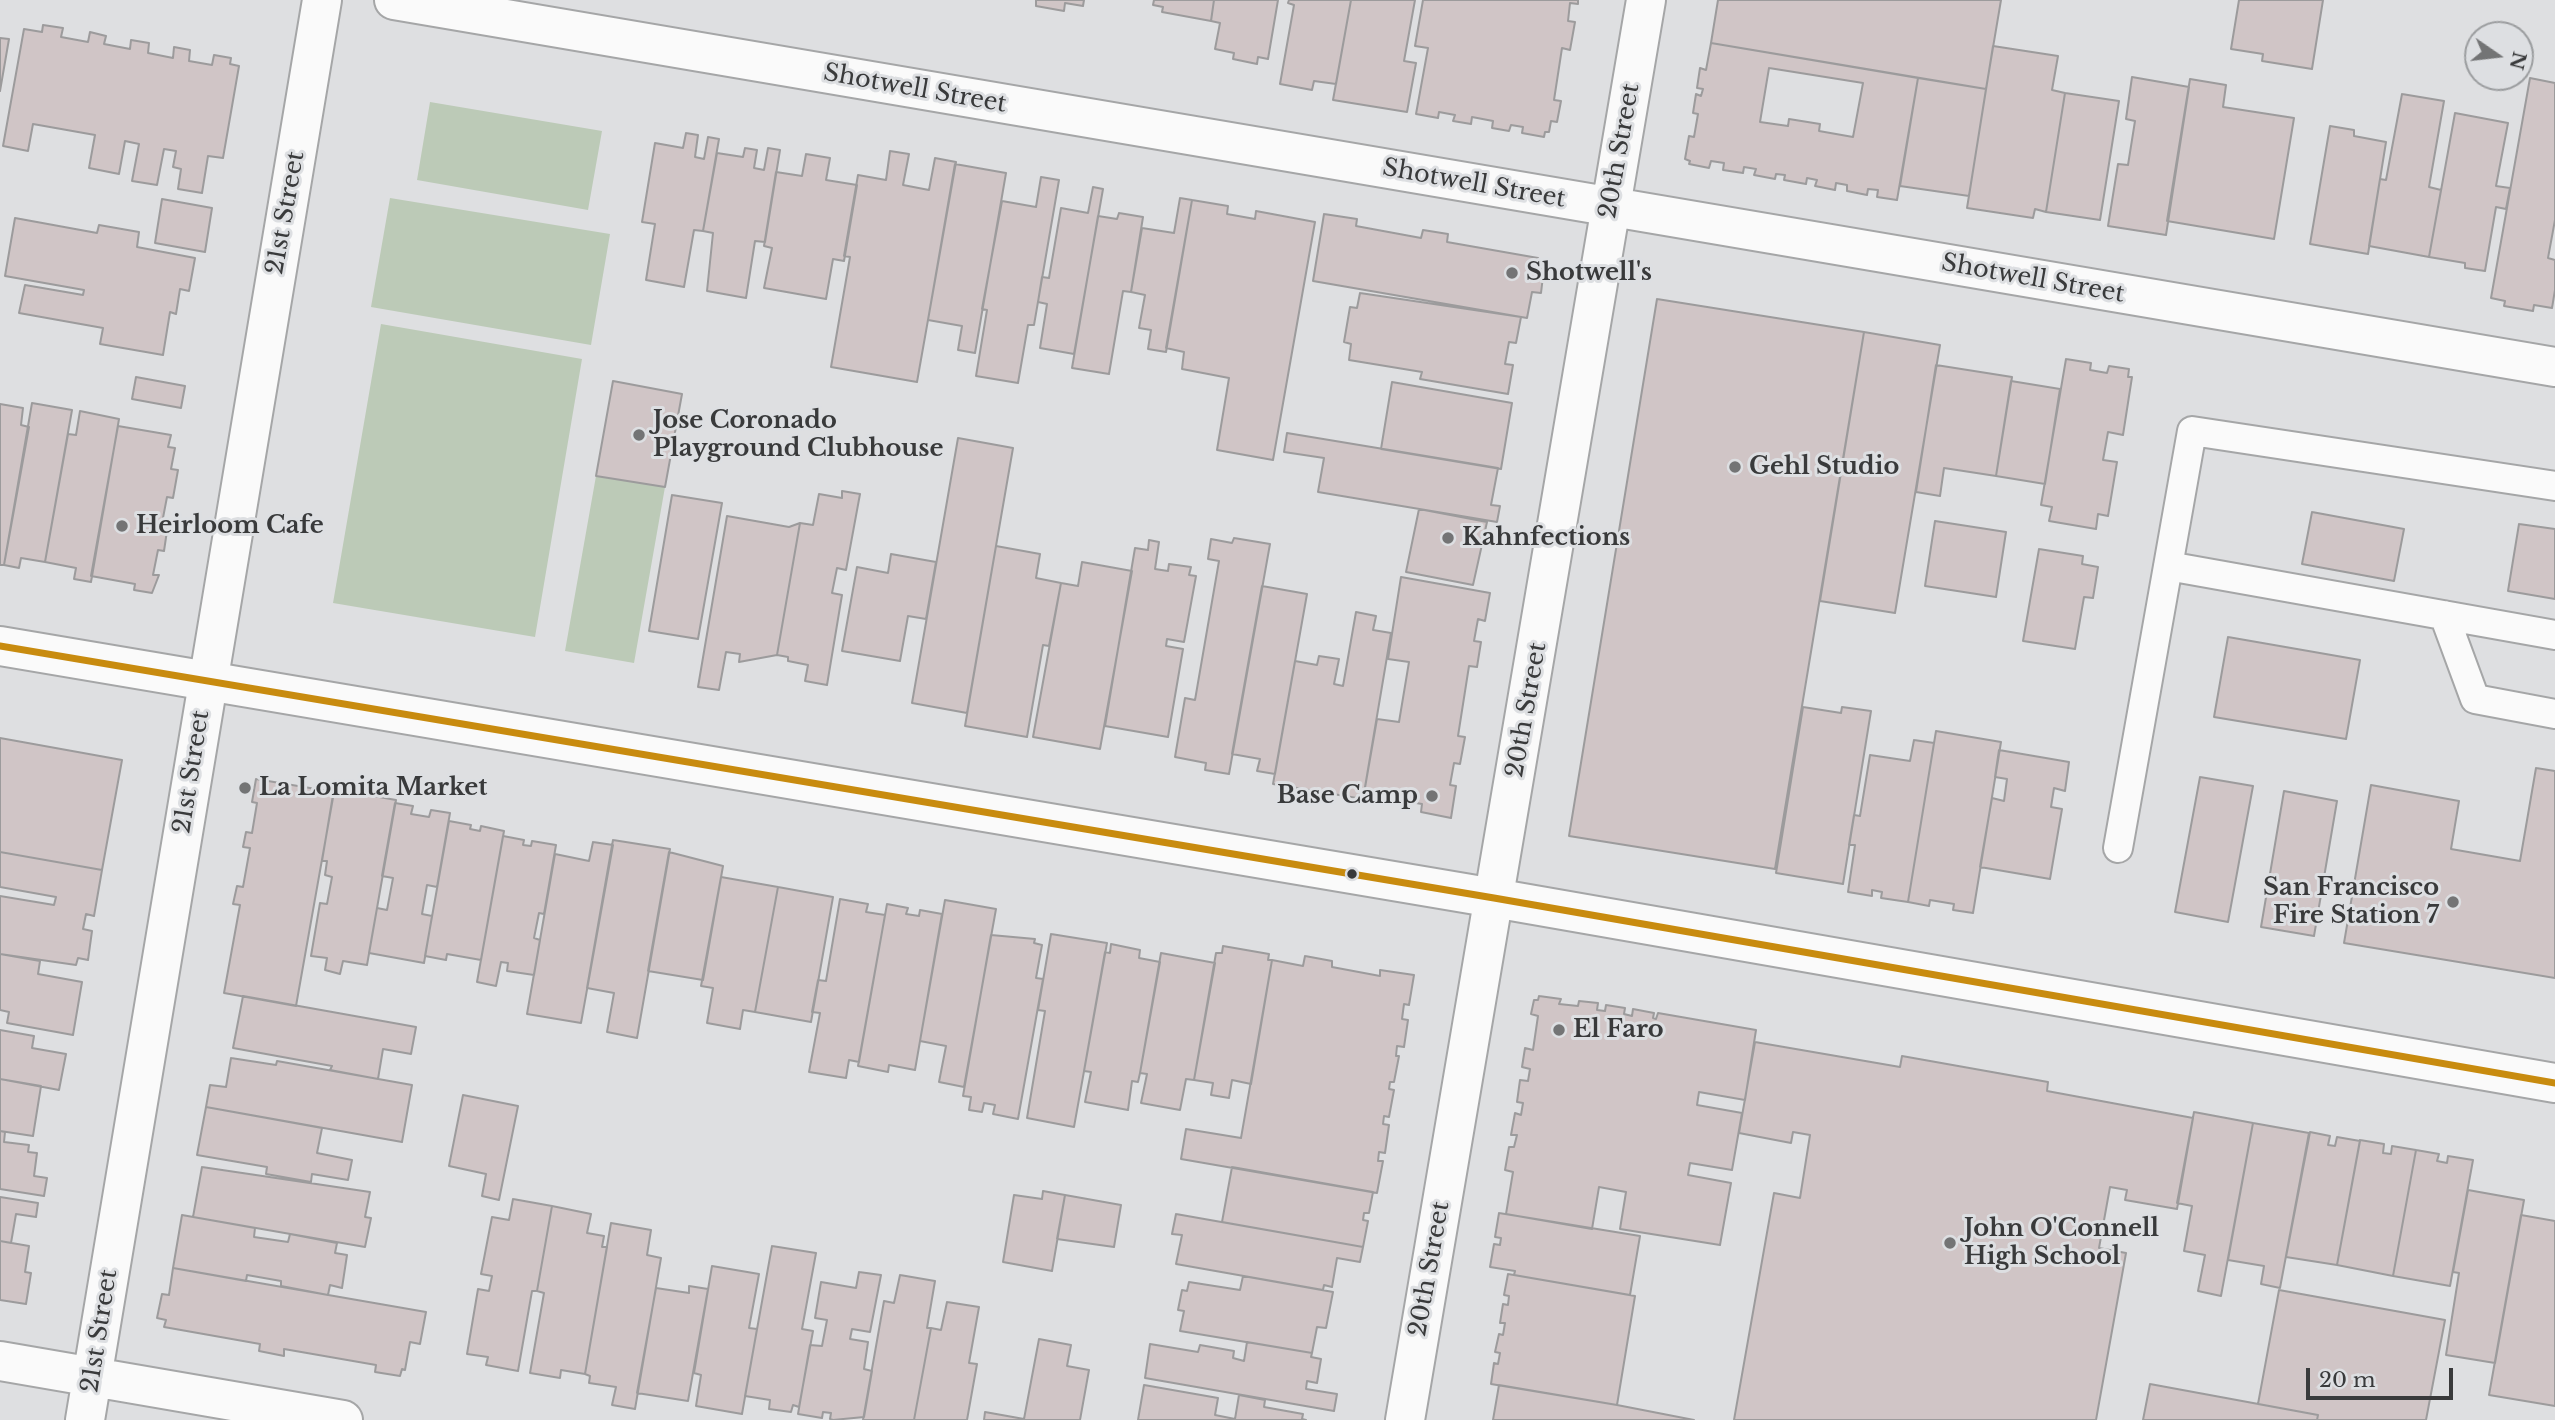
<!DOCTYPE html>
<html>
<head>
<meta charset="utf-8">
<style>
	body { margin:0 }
	#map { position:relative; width:2555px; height:1420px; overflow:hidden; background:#dedfe1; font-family:"Libre Baskerville",serif }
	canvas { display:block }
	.north { position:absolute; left:2464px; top:21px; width:70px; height:70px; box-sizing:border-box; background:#dddfe2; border:2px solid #9b9d9f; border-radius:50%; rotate:104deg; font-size:19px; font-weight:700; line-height:28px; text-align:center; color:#393a3b }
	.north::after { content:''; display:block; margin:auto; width:24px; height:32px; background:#737475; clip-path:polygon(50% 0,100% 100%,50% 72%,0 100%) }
	.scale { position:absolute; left:2306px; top:1368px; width:147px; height:32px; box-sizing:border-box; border:4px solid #393a3b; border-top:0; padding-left:9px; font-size:21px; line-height:24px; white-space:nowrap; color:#393a3b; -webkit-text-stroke:5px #dddfe2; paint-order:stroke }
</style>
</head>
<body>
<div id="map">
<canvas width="2555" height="1420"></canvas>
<div class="north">N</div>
<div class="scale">20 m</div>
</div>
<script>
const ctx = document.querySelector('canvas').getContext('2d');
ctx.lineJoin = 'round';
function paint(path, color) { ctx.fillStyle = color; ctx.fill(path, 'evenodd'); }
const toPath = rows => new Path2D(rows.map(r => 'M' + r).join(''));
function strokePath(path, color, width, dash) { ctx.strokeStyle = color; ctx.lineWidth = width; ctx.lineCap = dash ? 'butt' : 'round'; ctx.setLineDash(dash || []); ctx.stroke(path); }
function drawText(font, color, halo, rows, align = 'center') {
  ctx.font = font + ' "Libre Baskerville",serif'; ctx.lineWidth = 6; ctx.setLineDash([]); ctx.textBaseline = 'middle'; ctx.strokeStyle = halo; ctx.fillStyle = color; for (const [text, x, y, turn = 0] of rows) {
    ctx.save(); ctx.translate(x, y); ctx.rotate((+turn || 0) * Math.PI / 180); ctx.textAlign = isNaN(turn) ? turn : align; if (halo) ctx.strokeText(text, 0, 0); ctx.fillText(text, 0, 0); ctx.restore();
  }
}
paint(toPath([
	[430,102,602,131,588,210,417,180],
	[390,198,610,234,591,345,371,307],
	[381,324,582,359,535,637,333,603],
	[596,476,665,487,634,663,565,651]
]), '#bccab7');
const building = toPath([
	[1036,0,1084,0,1083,6,1065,3,1064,11,1036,6,1036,0],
	[1154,0,1214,0,1211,21,1162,12,1163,7,1153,5,1154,0],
	[1214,0,1278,0,1268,59,1258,57,1257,64,1233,59,1234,53,1215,49,1220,23,1211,21,1214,0],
	[1289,0,1351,0,1336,84,1314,81,1312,90,1280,84,1294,5,1288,3,1289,0],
	[1351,0,1415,0,1404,61,1416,63,1407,112,1333,100,1351,0],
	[1423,0,1578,0,1578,4,1570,3,1568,21,1575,22,1570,50,1562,48,1554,100,1561,101,1557,122,1551,121,1549,132,1545,132,1544,137,1522,133,1523,127,1511,125,1509,131,1492,128,1493,121,1472,117,1471,124,1453,121,1455,115,1439,112,1438,118,1416,114,1428,48,1415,46,1423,0],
	[1718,0,2001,0,1986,89,1711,43,1718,0],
	[2239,0,2323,0,2312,69,2262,61,2263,54,2231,49,2239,0],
	[43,25,63,28,61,37,88,42,90,32,106,36,104,44,130,49,131,40,149,43,148,53,173,58,174,47,190,50,189,61,212,65,214,55,231,58,230,64,239,66,223,158,208,156,202,193,178,189,181,169,173,167,176,151,164,149,157,185,132,181,139,144,125,141,119,174,89,168,95,135,33,124,28,151,3,146,24,29,42,32,43,25],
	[0,38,9,39,0,91,0,38],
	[1711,43,1918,78,1897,200,1877,197,1878,190,1868,189,1867,195,1847,191,1847,185,1836,183,1835,190,1815,186,1817,180,1807,178,1806,184,1784,180,1785,175,1776,174,1775,179,1754,175,1756,169,1744,167,1743,173,1723,170,1724,163,1711,161,1709,168,1689,164,1690,161,1685,159,1689,136,1694,137,1698,114,1693,113,1696,94,1701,96,1703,89,1697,88,1700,68,1706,70,1711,43],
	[1769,68,1863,83,1853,137,1819,131,1820,124,1789,119,1788,126,1760,122,1769,68],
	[1993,46,2058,56,2052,90,2065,93,2046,212,2035,209,2033,218,1967,208,1993,46],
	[2132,77,2189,87,2166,235,2108,226,2118,164,2128,165,2135,121,2126,119,2132,77],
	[1918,78,1986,89,1969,196,1900,186,1918,78],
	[2530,78,2555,83,2555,220,2548,258,2555,260,2555,290,2552,308,2534,305,2533,311,2504,306,2505,301,2491,298,2530,78],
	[2190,79,2226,85,2223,107,2294,118,2274,239,2167,221,2190,79],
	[2065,93,2119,101,2100,220,2046,212,2065,93],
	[2402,94,2444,101,2429,187,2441,190,2429,257,2369,246,2380,179,2386,180,2402,94],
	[2455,113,2508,123,2496,186,2510,188,2506,209,2496,207,2485,271,2465,268,2465,263,2429,257,2455,113],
	[2330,126,2354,130,2354,136,2386,142,2368,254,2310,244,2330,126],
	[686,133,698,135,695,157,704,159,708,137,719,139,703,231,694,230,684,287,646,280,655,224,642,222,655,143,683,148,686,133],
	[745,148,757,150,754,168,764,170,768,148,780,150,765,242,755,241,746,298,707,291,713,233,703,231,717,153,743,157,745,148],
	[890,151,909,154,903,185,929,190,935,158,956,162,917,382,831,367,850,257,844,256,858,175,886,180,890,151],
	[806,154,830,158,826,180,857,185,844,261,833,259,826,299,764,288,772,248,764,246,776,172,802,176,806,154],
	[955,164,1006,173,975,353,958,350,962,326,928,320,955,164],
	[1041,177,1059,180,1034,325,1028,325,1018,383,976,376,987,310,982,309,1002,201,1036,207,1041,177],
	[1093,187,1103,189,1074,354,1040,348,1047,304,1038,302,1042,277,1049,278,1061,208,1088,213,1093,187],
	[1180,198,1192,200,1166,352,1148,349,1151,330,1139,328,1145,295,1131,292,1142,228,1174,233,1180,198],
	[162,199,212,208,205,252,155,243,162,199],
	[1192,200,1228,206,1227,214,1255,219,1256,211,1315,222,1273,460,1217,450,1229,378,1182,369,1184,352,1166,348,1192,200],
	[1119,213,1143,217,1131,292,1123,291,1109,374,1072,368,1098,216,1117,219,1119,213],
	[1324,214,1357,219,1356,226,1421,238,1423,230,1448,234,1447,242,1538,258,1536,267,1544,268,1541,293,1532,292,1527,318,1313,281,1324,214],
	[15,218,97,233,99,225,139,232,137,247,195,258,189,291,180,289,176,314,170,312,163,355,100,344,103,328,19,313,25,285,83,295,84,290,5,276,15,218],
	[1360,293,1521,317,1516,343,1509,342,1505,364,1513,365,1508,394,1420,379,1422,372,1349,360,1351,344,1344,342,1350,307,1357,308,1360,293],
	[1657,299,1864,332,1775,869,1569,836,1657,299],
	[1864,332,1940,345,1895,613,1820,601,1864,332],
	[2066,359,2091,363,2090,370,2107,373,2109,366,2129,369,2128,377,2132,377,2123,435,2108,432,2103,460,2117,462,2108,516,2098,514,2096,529,2049,521,2052,507,2041,505,2066,359],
	[1936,365,2012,377,1996,476,1944,468,1940,496,1916,492,1936,365],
	[136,377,185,386,181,408,132,399,136,377],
	[613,381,682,394,665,487,596,476,613,381],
	[2011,381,2060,389,2045,484,1996,476,2011,381],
	[1392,382,1512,403,1501,469,1381,449,1392,382],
	[32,403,72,410,45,562,21,558,19,568,4,565,32,403],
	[0,404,23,408,21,425,29,427,4,565,0,565,0,404],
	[80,411,119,419,91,582,74,579,76,568,45,562,68,434,76,435,80,411],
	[118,426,171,435,168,447,175,448,171,469,178,470,173,498,167,497,162,523,168,524,164,551,158,550,153,575,159,575,152,593,134,590,135,584,91,576,118,426],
	[1287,433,1498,468,1491,505,1500,506,1497,522,1318,492,1324,458,1284,452,1287,433],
	[958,438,1013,448,967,713,912,703,958,438],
	[842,491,860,494,846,570,837,568,832,593,842,595,827,685,805,681,808,665,788,661,788,657,777,655,800,523,813,525,819,494,842,498,842,491],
	[672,495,722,503,698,639,649,631,672,495],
	[1419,509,1487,522,1473,585,1406,572,1419,509],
	[2312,512,2404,529,2394,581,2302,564,2312,512],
	[727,516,789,527,800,523,777,655,739,662,740,654,726,652,719,690,698,687,727,516],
	[1935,521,2006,532,1996,597,1925,586,1935,521],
	[2519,524,2555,529,2555,599,2508,591,2519,524],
	[1234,538,1270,544,1229,774,1205,770,1206,763,1175,757,1185,698,1195,700,1219,561,1208,559,1211,539,1232,543,1234,538],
	[1149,540,1159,542,1155,569,1168,571,1169,564,1191,567,1189,575,1196,576,1184,642,1167,639,1166,646,1183,649,1168,737,1105,726,1135,548,1148,550,1149,540],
	[996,546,1040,554,1036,578,1061,583,1049,646,1043,645,1027,737,965,726,996,546],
	[2039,549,2083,556,2082,564,2098,567,2093,598,2084,597,2075,649,2023,641,2039,549],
	[891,554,936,562,926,619,908,616,900,661,842,651,857,567,888,573,891,554],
	[1082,562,1132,571,1100,749,1033,737,1061,583,1078,586,1082,562],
	[1401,577,1490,593,1485,621,1478,619,1474,641,1481,642,1477,667,1469,666,1458,736,1465,737,1460,764,1454,763,1450,785,1456,786,1451,818,1421,812,1422,804,1386,798,1385,803,1363,799,1377,719,1399,722,1409,662,1388,659,1401,577],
	[1262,586,1307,594,1275,774,1257,771,1260,759,1232,754,1262,586],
	[1356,612,1376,616,1373,630,1391,633,1363,799,1273,784,1295,661,1317,665,1319,656,1339,659,1334,684,1343,686,1356,612],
	[2228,637,2360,660,2346,739,2214,717,2228,637],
	[1803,707,1841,713,1842,707,1871,711,1843,884,1776,873,1803,707],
	[1936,731,2001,742,1973,913,1953,910,1954,904,1930,900,1929,906,1908,902,1936,731],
	[0,738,122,760,102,870,0,852,0,738],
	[1914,740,1934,743,1908,902,1881,898,1882,892,1872,890,1872,896,1848,892,1855,845,1849,845,1854,815,1860,816,1870,755,1910,761,1914,740],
	[1999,750,2069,762,2065,791,2054,788,2051,807,2062,809,2050,879,1980,867,1992,798,2004,801,2007,779,1995,777,1999,750],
	[2536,768,2555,771,2555,978,2344,943,2371,785,2459,801,2451,849,2520,861,2536,768],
	[2200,777,2253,786,2228,922,2175,912,2200,777],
	[256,779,334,792,296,1006,224,993,240,905,233,904,237,886,243,887,250,848,243,847,246,832,252,833,257,803,252,802,256,779],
	[334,789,396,800,367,965,343,961,340,974,325,970,327,958,311,956,320,903,327,904,332,877,325,875,327,861,322,861,334,789],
	[2284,791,2337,801,2314,936,2261,927,2284,791],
	[395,803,413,806,411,814,429,817,431,810,450,813,437,887,427,885,422,914,432,916,424,963,369,953,377,908,387,910,393,878,382,876,395,803],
	[449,821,471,825,470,829,480,831,481,826,504,831,481,960,447,954,446,960,425,956,449,821],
	[503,836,524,840,523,845,531,846,532,841,556,845,544,914,539,913,534,938,540,940,534,975,507,971,508,963,501,962,496,986,477,982,503,836],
	[613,840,670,849,637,1038,607,1032,614,993,587,988,613,840],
	[593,842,613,845,581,1023,527,1014,555,854,589,861,593,842],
	[0,852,102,870,94,916,86,914,83,929,92,931,88,960,78,958,76,965,0,954,0,896,54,905,56,897,0,887,0,852],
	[669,852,723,866,703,980,648,971,669,852],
	[721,877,778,887,755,1012,743,1010,740,1029,707,1023,713,988,701,986,721,877],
	[778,887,833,897,811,1022,755,1012,778,887],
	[840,899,868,904,866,912,885,915,859,1062,849,1060,846,1078,809,1072,820,1013,812,1012,818,980,826,981,840,899],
	[945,900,996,909,964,1087,939,1082,946,1046,920,1041,945,900],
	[887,904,908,908,906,914,919,916,920,910,942,914,915,1070,889,1065,888,1072,858,1066,887,904],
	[1051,934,1107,943,1074,1127,1027,1118,1045,1011,1038,1010,1051,934],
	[991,935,1035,939,1034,943,1042,945,1036,978,1043,979,1018,1119,993,1114,995,1105,984,1103,982,1112,969,1110,971,1097,963,1096,991,935],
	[1111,944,1140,950,1139,958,1160,962,1140,1073,1138,1082,1132,1081,1128,1110,1085,1102,1091,1072,1084,1071,1105,952,1110,953,1111,944],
	[1223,946,1269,954,1268,960,1272,960,1251,1084,1232,1080,1229,1098,1211,1095,1213,1083,1194,1080,1216,953,1222,953,1223,946],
	[1161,953,1215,963,1194,1080,1186,1079,1180,1110,1141,1103,1147,1074,1140,1073,1161,953],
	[0,954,40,961,38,974,82,982,73,1035,7,1023,9,1012,0,1010,0,954],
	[1305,956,1332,961,1332,967,1380,976,1380,970,1414,975,1409,1005,1404,1004,1402,1019,1408,1020,1404,1047,1397,1046,1396,1056,1399,1056,1394,1082,1390,1082,1389,1089,1394,1090,1389,1117,1384,1116,1383,1124,1389,1125,1385,1153,1379,1152,1378,1161,1383,1161,1377,1193,1181,1159,1186,1129,1241,1138,1272,960,1303,966,1305,956],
	[243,996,416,1027,411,1054,383,1049,378,1079,330,1070,332,1066,233,1048,243,996],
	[1539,996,1561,999,1559,1004,1578,1006,1579,1001,1598,1003,1597,1010,1605,1011,1606,1005,1625,1008,1624,1014,1632,1016,1633,1009,1654,1013,1653,1018,1656,1019,1658,1013,1756,1030,1745,1100,1699,1092,1697,1105,1742,1113,1732,1170,1690,1163,1688,1175,1731,1183,1720,1245,1620,1229,1626,1192,1599,1187,1592,1229,1506,1214,1513,1172,1505,1170,1509,1147,1514,1147,1517,1135,1511,1135,1515,1113,1521,1115,1523,1103,1517,1102,1520,1080,1528,1081,1530,1069,1522,1067,1525,1048,1533,1050,1538,1016,1531,1014,1534,1000,1538,1000,1539,996],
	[0,1030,34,1036,32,1048,66,1054,59,1090,0,1079,0,1030],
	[1755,1042,1900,1067,1902,1056,2048,1082,2047,1091,2193,1118,2177,1209,2125,1200,2127,1190,2110,1187,2099,1248,2126,1253,2096,1420,1734,1420,1774,1193,1800,1198,1810,1135,1793,1132,1791,1143,1739,1133,1755,1042],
	[231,1058,276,1065,277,1061,412,1085,402,1142,206,1107,210,1085,226,1087,231,1058],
	[0,1079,41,1086,33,1136,0,1131,0,1079],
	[463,1095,518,1106,499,1200,482,1196,486,1174,449,1166,463,1095],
	[206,1107,322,1128,317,1153,352,1160,348,1180,312,1174,311,1182,266,1174,267,1167,197,1155,206,1107],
	[2194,1112,2253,1123,2221,1296,2198,1291,2205,1255,2184,1251,2192,1206,2177,1203,2194,1112],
	[2253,1123,2309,1133,2280,1288,2261,1284,2264,1266,2228,1260,2253,1123],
	[0,1131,5,1132,4,1142,29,1145,28,1152,37,1153,34,1176,47,1178,44,1196,0,1189,0,1131],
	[2310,1132,2330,1136,2328,1145,2335,1146,2337,1137,2360,1141,2337,1265,2286,1257,2310,1132],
	[2360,1140,2384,1144,2383,1153,2391,1154,2392,1146,2416,1150,2393,1276,2337,1265,2360,1140],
	[2416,1150,2439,1154,2437,1161,2447,1163,2448,1156,2473,1160,2450,1286,2393,1276,2416,1150],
	[202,1167,370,1192,365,1217,371,1218,365,1247,193,1217,202,1167],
	[1232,1167,1373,1192,1369,1213,1364,1213,1363,1220,1368,1221,1363,1247,1222,1222,1232,1167],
	[2468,1190,2524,1200,2495,1363,2446,1355,2459,1273,2453,1272,2468,1190],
	[1043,1191,1065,1195,1052,1271,1003,1262,1014,1195,1042,1199,1043,1191],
	[1065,1195,1121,1205,1114,1247,1057,1239,1065,1195],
	[0,1197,38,1203,36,1217,16,1214,11,1243,0,1241,0,1197],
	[513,1199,552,1206,537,1291,532,1291,518,1371,486,1365,488,1357,467,1354,478,1289,489,1291,492,1276,481,1274,492,1217,509,1220,513,1199],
	[552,1206,591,1214,587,1233,604,1236,602,1247,607,1247,585,1374,561,1370,560,1378,530,1373,544,1293,537,1291,552,1206],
	[1499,1213,1640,1236,1630,1295,1514,1275,1515,1271,1490,1267,1494,1244,1500,1245,1501,1238,1495,1237,1499,1213],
	[1176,1214,1363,1247,1360,1262,1337,1258,1332,1287,1324,1285,1323,1290,1176,1264,1182,1235,1172,1234,1176,1214],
	[182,1215,255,1228,254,1237,288,1242,290,1234,337,1243,335,1253,347,1255,342,1288,330,1285,328,1295,281,1286,281,1281,247,1275,246,1281,173,1268,182,1215],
	[2521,1215,2555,1221,2555,1406,2489,1395,2521,1215],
	[611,1223,651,1230,647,1255,661,1258,635,1409,612,1405,616,1387,589,1383,590,1376,585,1374,611,1223],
	[0,1241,29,1246,25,1272,31,1273,26,1304,0,1300,0,1241],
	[772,1246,816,1253,802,1329,813,1331,799,1407,793,1405,791,1412,769,1409,770,1400,745,1396,772,1246],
	[712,1266,759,1274,749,1328,757,1329,742,1414,696,1406,701,1375,694,1373,712,1266],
	[173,1268,426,1312,420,1344,410,1342,405,1370,402,1369,400,1376,375,1372,376,1365,284,1349,284,1356,259,1351,260,1344,164,1327,166,1320,157,1318,162,1294,169,1295,173,1268],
	[859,1272,881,1275,870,1332,852,1329,850,1339,868,1342,864,1369,872,1371,864,1417,833,1420,830,1419,831,1413,823,1412,822,1418,798,1414,810,1345,822,1346,827,1320,815,1318,821,1282,856,1288,859,1272],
	[1508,1274,1635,1296,1617,1405,1491,1384,1494,1363,1498,1364,1500,1353,1495,1352,1499,1334,1503,1335,1505,1323,1500,1323,1503,1304,1508,1305,1509,1296,1504,1295,1508,1274],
	[900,1275,935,1281,927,1328,931,1328,914,1420,863,1420,884,1301,894,1303,900,1275],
	[1243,1276,1333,1292,1326,1328,1317,1327,1312,1353,1180,1331,1184,1311,1178,1310,1182,1290,1187,1291,1189,1282,1240,1290,1243,1276],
	[689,1286,708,1289,688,1401,637,1393,656,1288,689,1293,689,1286],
	[2279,1290,2445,1320,2426,1420,2317,1420,2318,1415,2258,1404,2279,1290],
	[947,1302,979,1307,969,1363,977,1364,967,1420,914,1420,931,1328,941,1330,947,1302],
	[1039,1339,1071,1345,1067,1366,1089,1370,1080,1420,984,1420,985,1412,1024,1419,1039,1339],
	[1247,1342,1312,1353,1311,1357,1321,1359,1317,1383,1307,1381,1306,1389,1337,1394,1334,1411,1145,1378,1150,1344,1198,1352,1200,1345,1234,1351,1233,1358,1244,1361,1247,1342],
	[2150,1384,2318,1415,2317,1420,2143,1420,2150,1384],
	[1144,1385,1218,1398,1215,1415,1235,1419,1239,1395,1265,1400,1264,1407,1303,1414,1302,1419,1306,1420,1138,1420,1144,1385],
	[1499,1385,1617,1405,1694,1420,1493,1420,1499,1385]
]);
paint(building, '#d0c5c6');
strokePath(building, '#9c9b9c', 2);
const lane = toPath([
	[2168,566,2555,635],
	[2444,615,2475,699,2555,714],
	[2118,848,2192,431,2555,486]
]);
const street = toPath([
	[394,0,2555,367],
	[0,1361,343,1420],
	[85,1420,322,0],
	[1405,1420,1646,0]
]);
const secondary = toPath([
	[0,646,1494,898,2555,1083]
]);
strokePath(lane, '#a5a6a7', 32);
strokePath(street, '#a5a6a7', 42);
strokePath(secondary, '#a5a6a7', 42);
strokePath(lane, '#fafafa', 28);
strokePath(street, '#fafafa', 38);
strokePath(secondary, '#fafafa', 38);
strokePath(toPath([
	[0,646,1494,898,2555,1083]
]), '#c88b0f', 7);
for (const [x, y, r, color] of [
	[1512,273,7,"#737475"],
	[639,435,7,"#737475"],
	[1735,467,7,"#737475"],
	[122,526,7,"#737475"],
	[1448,538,7,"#737475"],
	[245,788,7,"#737475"],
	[1432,796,7,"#737475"],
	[1352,874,6,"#393a3b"],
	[2453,902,7,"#737475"],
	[1559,1030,7,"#737475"],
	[1950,1243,7,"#737475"]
]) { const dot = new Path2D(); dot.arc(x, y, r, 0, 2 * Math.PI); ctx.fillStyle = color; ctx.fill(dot); strokePath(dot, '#dddfe2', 2.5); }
drawText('24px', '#393a3b', '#dddfe2', [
	["Shotwell Street",915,89,10],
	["20th Street",1620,151,-80],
	["Shotwell Street",1474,184,10],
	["21st Street",286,213,-80],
	["Shotwell Street",2033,279,10],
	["20th Street",1527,710,-80],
	["21st Street",192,772,-81],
	["20th Street",1430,1269,-80],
	["21st Street",100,1331,-81]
]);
drawText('bold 24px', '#393a3b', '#dddfe2', [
	["Shotwell's",1526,273],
	["Jose Coronado",653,421],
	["Playground Clubhouse",653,449],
	["Gehl Studio",1749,467],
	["Heirloom Cafe",136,526],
	["Kahnfections",1462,538],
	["La Lomita Market",259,788],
	["Base Camp",1418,796,"right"],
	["San Francisco",2439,888,"right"],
	["Fire Station 7",2439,916,"right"],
	["El Faro",1573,1030],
	["John O'Connell",1964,1229],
	["High School",1964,1257]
], 'left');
</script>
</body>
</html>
